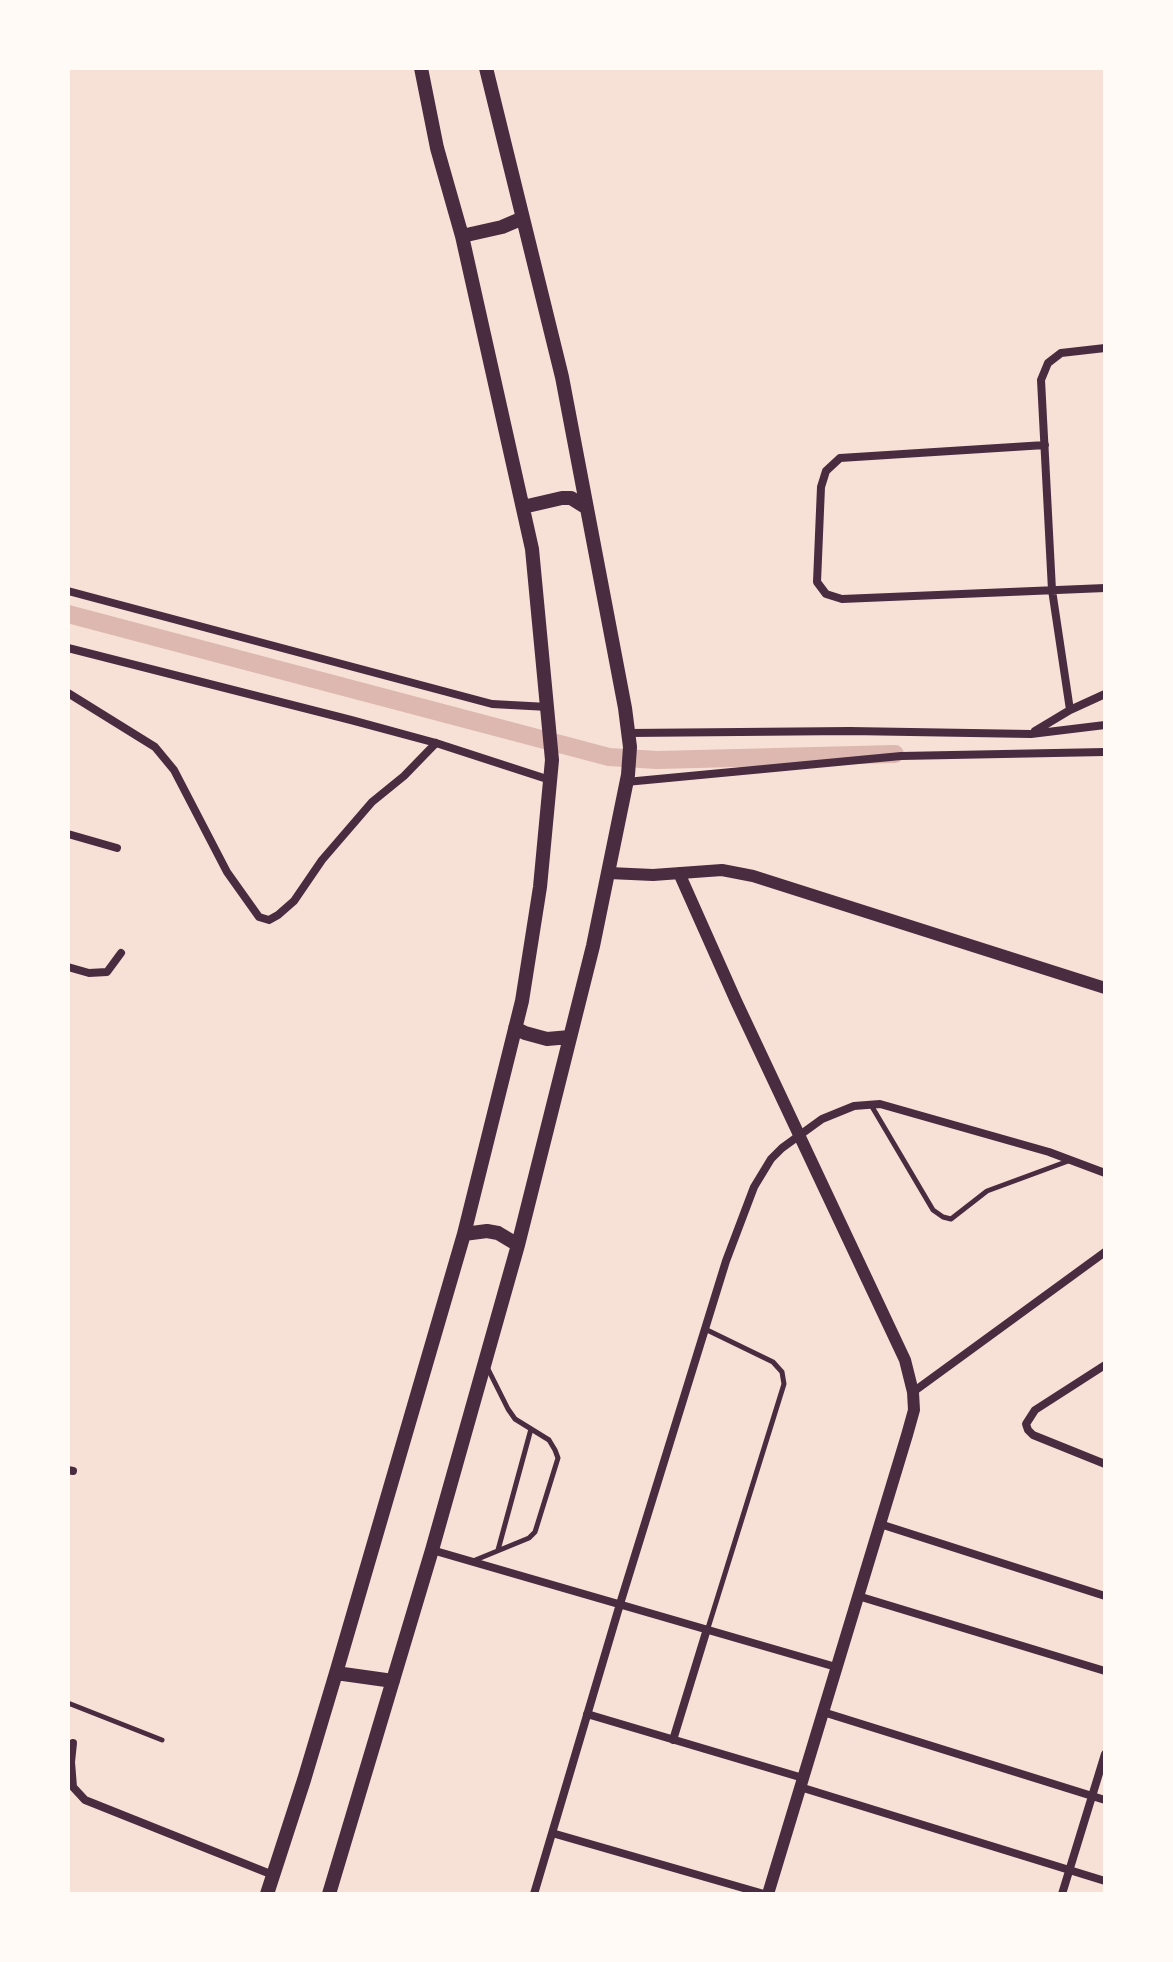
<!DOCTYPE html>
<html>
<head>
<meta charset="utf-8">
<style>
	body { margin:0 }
	#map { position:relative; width:1173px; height:1962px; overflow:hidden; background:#f7e1d7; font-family:Karla,sans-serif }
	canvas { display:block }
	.frame { position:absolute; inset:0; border:70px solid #fffaf5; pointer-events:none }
</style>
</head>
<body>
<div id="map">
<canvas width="1173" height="1962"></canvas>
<div class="frame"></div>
</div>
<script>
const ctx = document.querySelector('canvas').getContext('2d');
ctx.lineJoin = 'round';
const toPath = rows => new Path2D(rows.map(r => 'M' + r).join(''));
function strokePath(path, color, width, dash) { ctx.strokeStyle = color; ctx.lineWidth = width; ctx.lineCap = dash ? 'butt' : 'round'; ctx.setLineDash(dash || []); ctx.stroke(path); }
strokePath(toPath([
	[68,614,609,757,657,760,895,754]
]), '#dcb8b0', 18);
strokePath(toPath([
	[871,1105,933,1210,943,1217,951,1219,987,1191,1071,1160],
	[705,1329,773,1362,782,1372,784,1384,708,1628],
	[498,1550,531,1429],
	[473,1561,529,1538,535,1532,558,1458,555,1450,549,1440,515,1419,508,1409,487,1367],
	[68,1703,162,1740]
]), '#4a2c40', 5);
strokePath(toPath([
	[1045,445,840,458,826,471,821,487,817,582,826,594,842,599,1105,588],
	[68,591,492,704,548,707],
	[68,648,351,720,436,743,550,780],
	[68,693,155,747,174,770,227,872,259,917,269,920,278,915,294,901,322,860,372,802,404,776,436,743],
	[1070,710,1052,590,1041,380,1048,363,1061,353,1105,348],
	[1035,731,1070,710,1105,694],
	[629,733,850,731,1031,734,1105,725],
	[626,782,901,756,1105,752],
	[68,834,117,848],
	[68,967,89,973,107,972,121,953],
	[1105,1365,1035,1410,1026,1424,1028,1430,1033,1435,1105,1464],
	[913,1392,1105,1252],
	[68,1470,73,1471],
	[880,1524,1105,1596],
	[432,1550,836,1667],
	[858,1596,1105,1671],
	[823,1712,1105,1800],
	[587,1714,803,1778],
	[673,1740,707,1629],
	[73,1743,71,1762,73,1787,85,1800,273,1875],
	[800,1787,1105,1881],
	[552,1833,764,1894],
	[534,1894,620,1604,726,1261,754,1187,771,1159,782,1148,822,1119,854,1106,880,1104,1049,1152,1105,1173],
	[1062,1894,1105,1754]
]), '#4a2c40', 8);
strokePath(toPath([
	[609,873,653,875,722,870,753,876,1105,988],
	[679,873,736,1001,905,1360,913,1392,914,1410,907,1435,768,1894]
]), '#4a2c40', 12);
strokePath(toPath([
	[462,236,502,227,523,218],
	[523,507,562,498,571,498,587,508],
	[515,1028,525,1033,547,1039,570,1037],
	[464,1234,487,1231,498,1233,518,1245],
	[336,1673,393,1681],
	[267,1894,304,1780,336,1673,464,1234,522,1001,540,887,552,760,532,549,462,236,437,148,421,68],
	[329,1894,432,1550,518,1245,593,946,628,775,630,747,625,708,562,377,486,68]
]), '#4a2c40', 14);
</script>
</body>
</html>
